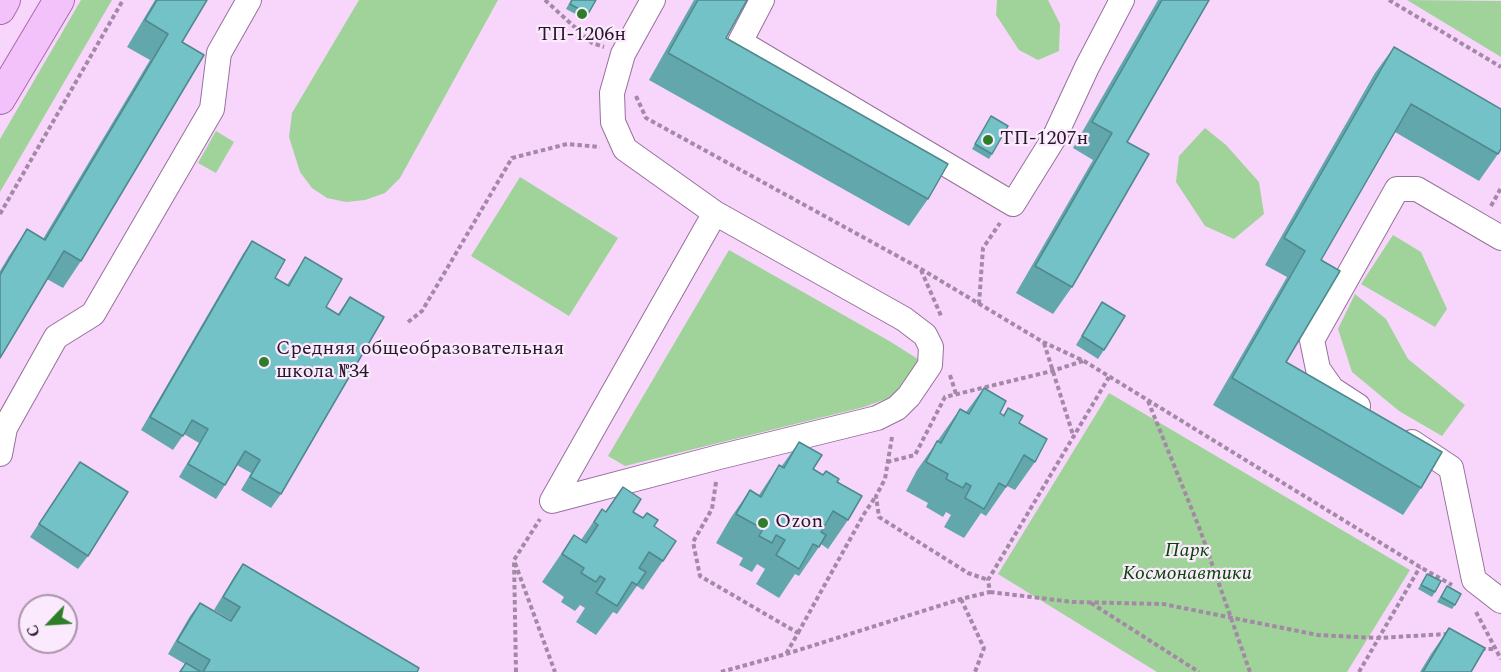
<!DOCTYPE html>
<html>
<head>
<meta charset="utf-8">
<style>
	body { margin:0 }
	#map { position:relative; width:1501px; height:672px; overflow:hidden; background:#f8d6fc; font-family:Spectral,serif }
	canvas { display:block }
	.north { position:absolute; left:18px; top:594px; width:60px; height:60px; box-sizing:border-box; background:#fbeafd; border:2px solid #a696a8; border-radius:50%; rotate:245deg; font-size:16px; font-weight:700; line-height:24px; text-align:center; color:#271729 }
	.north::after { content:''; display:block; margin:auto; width:21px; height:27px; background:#2e7e29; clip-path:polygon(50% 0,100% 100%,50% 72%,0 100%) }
</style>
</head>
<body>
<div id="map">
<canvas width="1501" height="672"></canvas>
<div class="north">С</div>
</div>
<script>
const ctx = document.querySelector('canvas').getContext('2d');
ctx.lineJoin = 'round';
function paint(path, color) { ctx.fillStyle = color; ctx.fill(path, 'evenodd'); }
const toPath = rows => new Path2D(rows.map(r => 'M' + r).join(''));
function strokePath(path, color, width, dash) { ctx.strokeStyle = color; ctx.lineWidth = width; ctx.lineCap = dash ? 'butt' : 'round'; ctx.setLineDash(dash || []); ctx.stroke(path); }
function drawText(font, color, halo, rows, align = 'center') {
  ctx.font = font + ' Spectral,serif'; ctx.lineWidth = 4.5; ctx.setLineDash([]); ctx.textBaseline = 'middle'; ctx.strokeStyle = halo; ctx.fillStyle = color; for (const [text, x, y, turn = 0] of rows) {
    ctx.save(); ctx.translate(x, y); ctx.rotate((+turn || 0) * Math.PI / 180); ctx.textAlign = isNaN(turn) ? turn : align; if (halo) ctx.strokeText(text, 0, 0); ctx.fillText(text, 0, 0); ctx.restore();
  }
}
paint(toPath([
	[81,0,112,0,0,192,0,139],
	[359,0,498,0,400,178,385,193,365,200,346,202,327,198,312,188,300,172,289,137,292,113],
	[997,0,1048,0,1060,24,1059,51,1038,60,1019,50,996,15],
	[1407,0,1501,1,1501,57],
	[1205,128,1226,145,1259,182,1264,214,1234,239,1205,226,1176,182,1179,156],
	[216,131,234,142,216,173,198,163],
	[520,177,618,238,569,316,471,256],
	[1393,235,1421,252,1447,309,1435,327,1361,284],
	[729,250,891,342,921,361,894,396,864,407,625,466,608,456],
	[1355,294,1386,319,1408,359,1465,405,1442,436,1399,411,1352,372,1338,329],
	[1109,393,1410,570,1347,672,1157,672,998,574]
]), '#9fd39a');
const minor = toPath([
	[653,0,623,54,612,93,613,122,625,149,715,213,904,319,925,335,931,347,930,365,909,396,897,408,877,418,719,457,552,501,715,213],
	[762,0,740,42,1013,204,1054,138,1087,67,1122,0],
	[1358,406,1332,389,1318,369,1312,340,1397,189,1417,189,1501,238],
	[1412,442,1451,468,1474,580,1501,601],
	[0,454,5,428,56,337,93,314,212,109,219,53,249,0]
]);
const major = toPath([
	[0,9,5,0],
	[0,99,59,0]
]);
strokePath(minor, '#97709c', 26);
strokePath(major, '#a76caf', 32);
strokePath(toPath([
	[545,0,592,43,604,47],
	[1389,0,1501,67],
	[636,96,646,118,921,269,1043,342,1084,361,1420,567,1452,585],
	[1491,206,1501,188],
	[0,214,123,0],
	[921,270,942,318],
	[979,304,983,248,1000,223],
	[408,322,422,311,512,158,567,144,600,147],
	[1044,343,1074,438],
	[950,375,956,394],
	[1148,401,1199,527,1250,672],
	[892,437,885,479,876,496,879,517,968,573,988,580],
	[887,462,915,455,945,397,1052,371,1083,361],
	[716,482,712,509,693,542,700,576,798,633,786,654],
	[515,563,555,672],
	[990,592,1073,602,1163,604,1318,635,1378,638,1447,634],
	[961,599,984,648,975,672],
	[1091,603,1199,672],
	[1476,612,1501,659],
	[798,633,864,514,876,496],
	[1481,649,1496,649],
	[516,672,514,560,540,519],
	[721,672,786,654,961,599,990,592,988,580,1109,377],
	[1359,672,1420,567]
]), '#a489a7', 4, [4.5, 3]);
strokePath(minor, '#fff', 24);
strokePath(major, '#f4c2fa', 30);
paint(toPath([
	[155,0,207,0,182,42,81,261,63,288,47,279,0,358,0,271,9,256,27,229,43,239,150,60,127,47],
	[571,0,596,0,585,19,566,9],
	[694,0,747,0,726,38,928,199,909,226,649,80],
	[1158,0,1209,0,1127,142,1072,287,1053,314,1016,293,1093,160,1073,148],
	[1394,47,1498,154,1479,181,1395,132,1321,260,1286,362,1421,488,1403,515,1213,405,1287,277,1265,265,1375,73],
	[991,116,992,154,989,159,972,149],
	[252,241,275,278,287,285,305,257,326,307,338,314,350,297,281,494,271,508,241,490,251,473,237,465,225,485,216,499,179,477,199,443,184,434,173,450,141,430,243,254],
	[1102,302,1104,350,1098,359,1076,345],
	[984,388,1000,413,1003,415,1008,408,1019,423,1035,462,1015,490,1007,486,986,516,981,513,964,538,944,527,951,515,946,512,943,517,926,507,928,503,906,491,917,470,960,409,966,412],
	[799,442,813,469,837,482,848,520,828,549,821,544,799,576,795,574,779,598,756,584,765,569,757,564,752,572,739,565,743,558,716,543,730,519,750,490,759,495,779,465,781,467],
	[71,475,88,556,78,569,30,537],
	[623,487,633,512,654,526,663,561,643,590,637,586,617,614,613,612,596,635,576,622,585,608,580,605,575,611,561,602,564,597,542,582,574,535,581,540,602,509,605,512],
	[243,564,417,672,179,672,185,664,168,654,190,616,200,603,230,621,231,620,214,610,234,577],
	[1427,574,1435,592,1432,597,1418,589],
	[1447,586,1455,605,1452,609,1437,602],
	[1449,628,1471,672,1420,672,1431,654]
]), '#62a7ac');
const building = toPath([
	[157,0,207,0,182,42,204,55,81,261,64,251,0,358,0,275,27,229,45,240,168,34,145,20,157,0],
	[572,0,596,0,588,14,570,4,572,0],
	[698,0,747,0,726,38,948,164,928,199,668,53,698,0],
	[1162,0,1209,0,1127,142,1149,154,1072,287,1035,266,1112,133,1092,122,1162,0],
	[1394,47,1501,109,1501,149,1498,154,1411,104,1321,260,1340,271,1286,362,1442,452,1421,488,1232,378,1305,251,1284,238,1394,47],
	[991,116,1008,126,992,154,975,144,991,116],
	[252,241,285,260,275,278,289,286,305,257,342,279,326,307,339,315,350,297,384,317,281,494,250,477,260,460,245,451,225,485,188,464,208,429,192,420,183,436,150,417,252,241],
	[1102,302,1125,316,1104,350,1082,336,1102,302],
	[984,388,1006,401,1000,413,1004,416,1008,408,1023,416,1019,423,1047,439,1035,462,1024,455,1006,487,999,483,984,509,965,498,971,486,966,483,963,488,946,479,948,474,926,462,937,441,941,443,960,409,969,414,984,388],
	[799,442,822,455,813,469,823,475,826,471,839,479,837,482,862,496,848,520,833,511,821,532,826,535,819,547,813,544,799,569,776,555,785,540,776,535,772,543,759,536,763,529,736,514,750,490,761,497,779,465,784,468,799,442],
	[80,462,128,492,88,556,39,524,80,462],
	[623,487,641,499,633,512,643,518,647,513,658,520,654,526,676,541,663,561,649,552,639,568,646,572,637,585,632,582,617,606,596,593,605,579,600,576,596,582,581,573,584,568,562,554,574,535,586,543,598,525,594,522,602,509,606,512,623,487],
	[243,564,419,668,417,672,203,672,210,660,177,641,200,603,231,621,240,607,223,597,243,564],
	[1427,574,1441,581,1435,592,1421,585,1427,574],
	[1447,586,1461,594,1455,605,1441,597,1447,586],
	[1449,628,1485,648,1471,672,1423,672,1449,628],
	[186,663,201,672,180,672,186,663]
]);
paint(building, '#72c2c8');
strokePath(building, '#50888c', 1.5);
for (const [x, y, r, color] of [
	[582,14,6,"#2e7e29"],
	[988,140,6,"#2e7e29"],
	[264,362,6,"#2e7e29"],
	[763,523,6,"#2e7e29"]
]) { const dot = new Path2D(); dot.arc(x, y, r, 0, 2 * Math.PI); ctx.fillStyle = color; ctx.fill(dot); strokePath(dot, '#fbeafd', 2); }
drawText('20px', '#271729', '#fbeafd', [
	["ТП-1206н",582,36,"center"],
	["ТП-1207н",1000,140],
	["Средняя общеобразовательная",276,350],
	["школа №34",276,373],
	["Ozon",775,523]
], 'left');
drawText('italic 20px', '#024401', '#fbeafd', [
	["Парк",1187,552],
	["Космонавтики",1187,575]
]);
</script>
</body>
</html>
